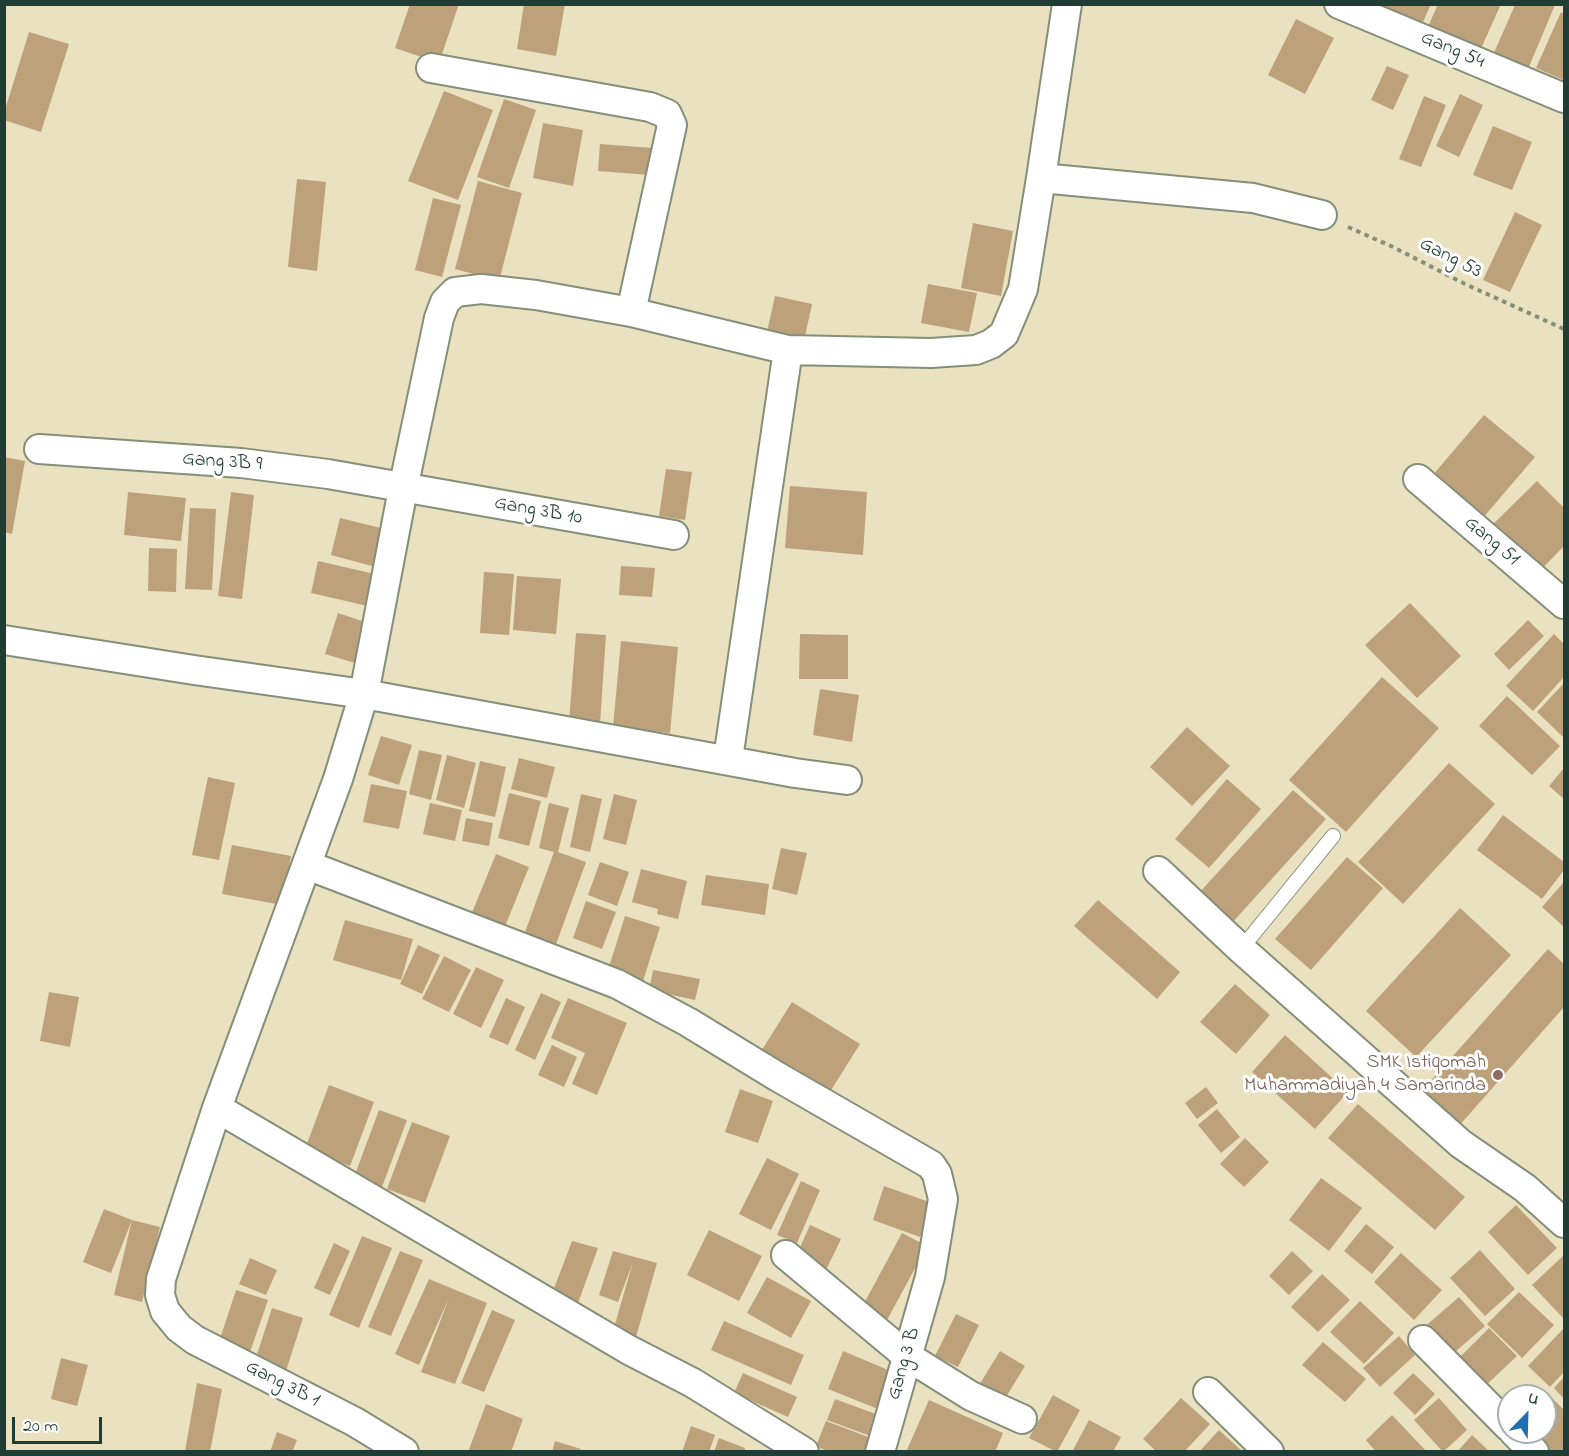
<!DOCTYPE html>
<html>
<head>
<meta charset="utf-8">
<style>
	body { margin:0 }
	#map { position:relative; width:1569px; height:1456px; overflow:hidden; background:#e9e1bf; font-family:"Indie Flower",sans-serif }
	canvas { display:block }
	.frame { position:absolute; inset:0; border:6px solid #1f3d34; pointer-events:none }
	.north { position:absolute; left:1497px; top:1384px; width:60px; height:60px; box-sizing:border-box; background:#fff; border:2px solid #a5b1ae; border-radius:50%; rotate:23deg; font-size:16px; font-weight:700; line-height:24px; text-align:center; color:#1f3d34 }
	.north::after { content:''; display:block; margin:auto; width:21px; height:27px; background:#1f6fb2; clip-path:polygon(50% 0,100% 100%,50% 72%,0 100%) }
	.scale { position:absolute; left:12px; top:1417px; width:90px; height:27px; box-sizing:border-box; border:3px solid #1f3d34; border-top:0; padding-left:8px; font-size:18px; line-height:21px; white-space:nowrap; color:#1f3d34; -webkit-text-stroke:4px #fff; paint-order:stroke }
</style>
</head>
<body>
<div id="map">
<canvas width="1569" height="1456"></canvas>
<div class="frame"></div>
<div class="north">U</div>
<div class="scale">20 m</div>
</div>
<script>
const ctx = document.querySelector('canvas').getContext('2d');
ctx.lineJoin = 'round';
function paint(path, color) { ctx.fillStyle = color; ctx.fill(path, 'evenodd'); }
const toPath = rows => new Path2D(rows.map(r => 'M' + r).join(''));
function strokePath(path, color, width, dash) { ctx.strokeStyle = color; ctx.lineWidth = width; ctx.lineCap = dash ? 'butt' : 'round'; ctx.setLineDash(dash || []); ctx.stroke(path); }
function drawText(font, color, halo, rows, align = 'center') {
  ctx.font = font + ' "Indie Flower",sans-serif'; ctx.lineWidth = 6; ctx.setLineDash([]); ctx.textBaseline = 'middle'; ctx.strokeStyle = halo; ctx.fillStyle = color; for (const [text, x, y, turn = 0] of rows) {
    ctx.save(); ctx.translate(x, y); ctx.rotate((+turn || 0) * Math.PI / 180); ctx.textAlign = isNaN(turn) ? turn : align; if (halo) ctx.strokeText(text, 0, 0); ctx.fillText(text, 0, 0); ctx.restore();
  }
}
paint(toPath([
	[410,4,459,4,439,63,395,48],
	[524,4,565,4,556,56,517,49],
	[1374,4,1431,4,1420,29],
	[1438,4,1501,4,1479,53,1427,29],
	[1515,5,1555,5,1528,69,1493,55],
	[1561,12,1564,14,1564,80,1536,68],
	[1296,19,1334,38,1305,94,1268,75],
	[29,32,69,44,41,132,4,120,4,113],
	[1387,66,1409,75,1393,110,1371,100],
	[444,91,493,110,458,200,408,181],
	[1460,94,1483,105,1459,157,1436,146],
	[1424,96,1446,105,1421,167,1399,159],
	[504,99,536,110,509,188,477,177],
	[543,123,583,130,573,186,533,178],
	[1493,126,1532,142,1512,190,1473,175],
	[600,144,652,148,649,175,598,171],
	[297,179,326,182,317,271,288,267],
	[478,181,522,193,499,281,455,269],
	[433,198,461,205,442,277,415,270],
	[1515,212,1542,225,1510,292,1483,280],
	[973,223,1013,231,1001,296,961,288],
	[928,284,977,293,969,332,921,323],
	[775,296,812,304,804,341,767,332],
	[1484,415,1535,457,1482,519,1432,476],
	[4,457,25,461,12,534,4,532],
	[666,469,692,472,685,520,659,516],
	[1537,481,1564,508,1564,546,1534,577,1487,530],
	[790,486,867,492,863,555,785,548],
	[128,492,186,498,181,541,124,535],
	[231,492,254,495,242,599,218,596],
	[190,508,216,509,212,590,185,589],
	[340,518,393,531,383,569,331,555],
	[149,548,177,549,176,592,148,591],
	[318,561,379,575,372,607,311,593],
	[621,566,655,568,652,597,619,595],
	[484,572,514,574,509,635,480,633],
	[517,576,561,579,556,634,513,630],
	[1410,603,1461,656,1417,698,1365,645],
	[338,613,368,623,355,663,325,654],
	[1528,620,1544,636,1509,670,1494,654],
	[576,633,606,635,600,724,569,722],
	[800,634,848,635,848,679,799,679],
	[1554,634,1564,644,1564,677,1533,711,1506,686],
	[621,641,678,647,670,733,613,727],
	[1382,677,1439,728,1346,832,1289,780],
	[1564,683,1564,738,1537,712],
	[820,689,859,695,852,742,813,735],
	[1507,696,1560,746,1532,775,1479,726],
	[1187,727,1230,766,1192,806,1150,767],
	[381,736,412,745,399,785,368,775],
	[419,750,442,755,431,800,409,794],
	[447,755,476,763,464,808,436,800],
	[519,758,555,767,547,798,511,789],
	[480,761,506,767,495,817,469,811],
	[1449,763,1495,804,1403,904,1358,862],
	[1564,768,1564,799,1549,786],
	[208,777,235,783,219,860,192,855],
	[1227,779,1261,809,1209,868,1175,839],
	[371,784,407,791,399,829,363,822],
	[1293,790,1326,819,1231,924,1198,894],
	[509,793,541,801,529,846,498,838],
	[581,794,602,799,590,852,570,847],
	[614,794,637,800,626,845,603,839],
	[430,803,462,810,455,841,423,834],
	[549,803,569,808,558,852,586,862,555,947,524,935,554,852,539,848],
	[1503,815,1564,862,1564,870,1542,899,1477,850],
	[466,818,493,823,489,846,462,841],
	[232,845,291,856,282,905,222,894],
	[781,848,807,853,797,895,772,889],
	[496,854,529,867,504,929,471,915],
	[1347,857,1383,888,1311,970,1275,939],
	[600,862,629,872,617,906,588,895],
	[641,869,687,881,678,919,657,914,658,909,632,902],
	[706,875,769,884,765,915,701,905],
	[1564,882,1564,927,1542,907],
	[1098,900,1180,972,1157,999,1074,926],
	[586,901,616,912,602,949,573,938],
	[1460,908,1511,955,1416,1057,1366,1011],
	[625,916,660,927,643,981,608,970],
	[345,920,413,939,401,980,333,960],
	[418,945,440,955,422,994,400,984],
	[1548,949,1564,964,1564,1007,1458,1127,1420,1093],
	[444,956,471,970,449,1012,422,999],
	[476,967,504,980,481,1028,453,1014],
	[653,970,700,979,695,1000,649,990],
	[1235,984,1270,1015,1236,1054,1200,1022],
	[49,992,79,997,70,1047,40,1041],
	[541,993,561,1002,535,1060,515,1050],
	[506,998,525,1007,508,1045,489,1037],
	[568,998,627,1023,597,1095,572,1084,585,1053,551,1038],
	[792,1002,860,1044,828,1095,760,1053],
	[1285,1035,1348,1092,1315,1129,1252,1072],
	[552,1045,577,1057,564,1087,538,1075],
	[329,1085,374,1102,350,1166,305,1149],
	[1206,1087,1218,1103,1197,1119,1185,1103],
	[740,1089,773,1101,758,1143,725,1132],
	[1358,1104,1465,1197,1435,1230,1328,1138],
	[1217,1109,1240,1137,1221,1153,1198,1125],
	[379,1110,407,1120,382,1187,354,1177],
	[412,1122,450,1136,425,1203,387,1189],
	[1245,1138,1269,1162,1244,1187,1220,1164],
	[767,1158,799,1174,771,1230,739,1214],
	[1321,1178,1362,1208,1329,1251,1289,1220],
	[801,1181,820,1190,797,1243,777,1235],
	[884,1186,932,1203,920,1237,873,1220],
	[1516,1205,1557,1248,1528,1275,1488,1232],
	[104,1209,132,1220,160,1227,142,1302,114,1295,132,1220,111,1273,83,1262],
	[1366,1224,1394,1247,1372,1274,1344,1251],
	[810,1225,841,1239,827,1268,797,1254],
	[709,1230,762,1256,739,1301,687,1275],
	[902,1233,927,1246,886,1322,861,1309],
	[362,1236,392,1248,359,1328,329,1315],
	[572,1241,598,1248,578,1303,553,1291],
	[334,1243,350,1251,330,1295,314,1288],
	[1480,1250,1515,1289,1485,1316,1450,1278],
	[400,1251,423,1260,391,1336,368,1327],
	[613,1251,657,1263,636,1337,613,1331,633,1262,618,1302,599,1295],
	[1292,1251,1313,1271,1289,1295,1269,1276],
	[1401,1253,1442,1290,1414,1320,1374,1282],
	[1564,1255,1564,1317,1563,1318,1532,1285],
	[250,1258,277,1270,266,1295,239,1284],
	[1322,1274,1350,1300,1318,1332,1291,1307],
	[767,1277,811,1301,791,1338,747,1313],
	[429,1279,487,1303,455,1384,421,1372,449,1298,419,1365,395,1354],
	[236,1290,268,1300,250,1352,219,1342],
	[1519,1292,1554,1325,1522,1358,1487,1324],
	[1459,1297,1485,1326,1448,1358,1422,1329],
	[1360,1301,1394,1333,1364,1364,1330,1332],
	[272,1308,303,1318,285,1374,254,1364],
	[492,1310,515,1320,484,1392,461,1383],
	[956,1314,979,1325,958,1367,935,1356],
	[724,1321,804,1355,791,1385,711,1350],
	[1489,1328,1517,1356,1482,1389,1455,1362],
	[1564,1328,1564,1372,1550,1387,1528,1366],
	[1399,1336,1415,1355,1380,1387,1363,1368],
	[1323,1342,1366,1379,1345,1402,1302,1365],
	[843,1351,893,1372,878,1409,828,1389],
	[1000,1351,1025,1366,1003,1402,978,1387],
	[61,1358,88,1365,77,1406,51,1399],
	[743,1373,797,1397,788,1417,734,1393],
	[1413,1373,1435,1394,1415,1415,1393,1393],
	[1564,1377,1564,1399,1554,1388],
	[197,1383,222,1389,210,1452,185,1451],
	[1546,1392,1564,1410,1564,1452,1542,1452,1523,1432,1545,1432,1545,1396,1542,1396],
	[1053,1395,1080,1410,1057,1452,1029,1438],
	[1181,1398,1210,1424,1184,1452,1157,1452,1143,1439],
	[1439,1398,1467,1430,1443,1452,1414,1420],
	[835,1399,881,1416,873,1437,827,1420],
	[929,1400,1003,1433,995,1452,906,1452],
	[486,1404,523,1419,511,1452,468,1452],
	[1392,1415,1427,1452,1376,1452,1366,1440],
	[1089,1420,1121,1437,1113,1452,1072,1452],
	[826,1421,876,1440,871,1452,829,1452,816,1446],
	[691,1426,715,1435,709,1452,682,1452],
	[1219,1430,1243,1452,1199,1452],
	[277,1432,297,1440,292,1452,270,1452],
	[1472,1435,1490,1452,1457,1452],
	[719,1438,745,1448,744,1452,714,1452],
	[555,1441,581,1449,580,1452,552,1452]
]), '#bda17a');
const lane = toPath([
	[1241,949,1333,836]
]);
const street = toPath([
	[1067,4,1041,178,1253,198,1322,215],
	[1339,4,1564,98],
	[631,312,788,350,931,353,976,350,991,344,1004,334,1023,289,1041,178],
	[39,449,241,463,328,474,674,535],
	[1418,479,1564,604],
	[4,640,194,670,364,694,795,773,847,780],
	[728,759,788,350],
	[307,865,617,984,688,1022,778,1077,931,1165,937,1174,943,1199,930,1277,880,1452],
	[1158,871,1241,949,1461,1144,1525,1188,1564,1223],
	[217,1108,629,1350,693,1383,804,1452],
	[786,1255,907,1356,971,1396,1022,1419],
	[1423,1340,1509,1427],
	[1208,1392,1269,1452],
	[1514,1432,1534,1452],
	[404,1452,355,1422,195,1340,179,1328,165,1311,160,1295,161,1279,217,1108,338,779,364,694,403,489,439,318,445,302,455,292,481,289,536,295,631,312,672,125,667,114,650,107,431,68]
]);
strokePath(lane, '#848f7a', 16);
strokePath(street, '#848f7a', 32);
strokePath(toPath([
	[1348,227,1393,247,1465,284,1564,329]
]), '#848f7a', 4, [4.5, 4.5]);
strokePath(lane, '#fff', 14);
strokePath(street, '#fff', 28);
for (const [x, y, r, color] of [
	[1498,1075,6,"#8d6e63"]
]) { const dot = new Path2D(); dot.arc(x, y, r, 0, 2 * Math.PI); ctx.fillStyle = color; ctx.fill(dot); strokePath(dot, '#fff', 2); }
drawText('20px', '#1f3d34', '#fff', [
	["Gang 54",1452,51,23],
	["Gang 53",1450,259,27],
	["Gang 3B 9",222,463,4],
	["Gang 3B 10",538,512,10],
	["Gang 51",1491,542,40],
	["Gang 3 B",905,1364,-74],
	["Gang 3B 1",282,1385,27]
]);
drawText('20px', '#785e54', '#fff', [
	["SMK Istiqomah",1486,1064],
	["Muhammadiyah 4 Samarinda",1486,1087]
], 'right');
</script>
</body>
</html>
